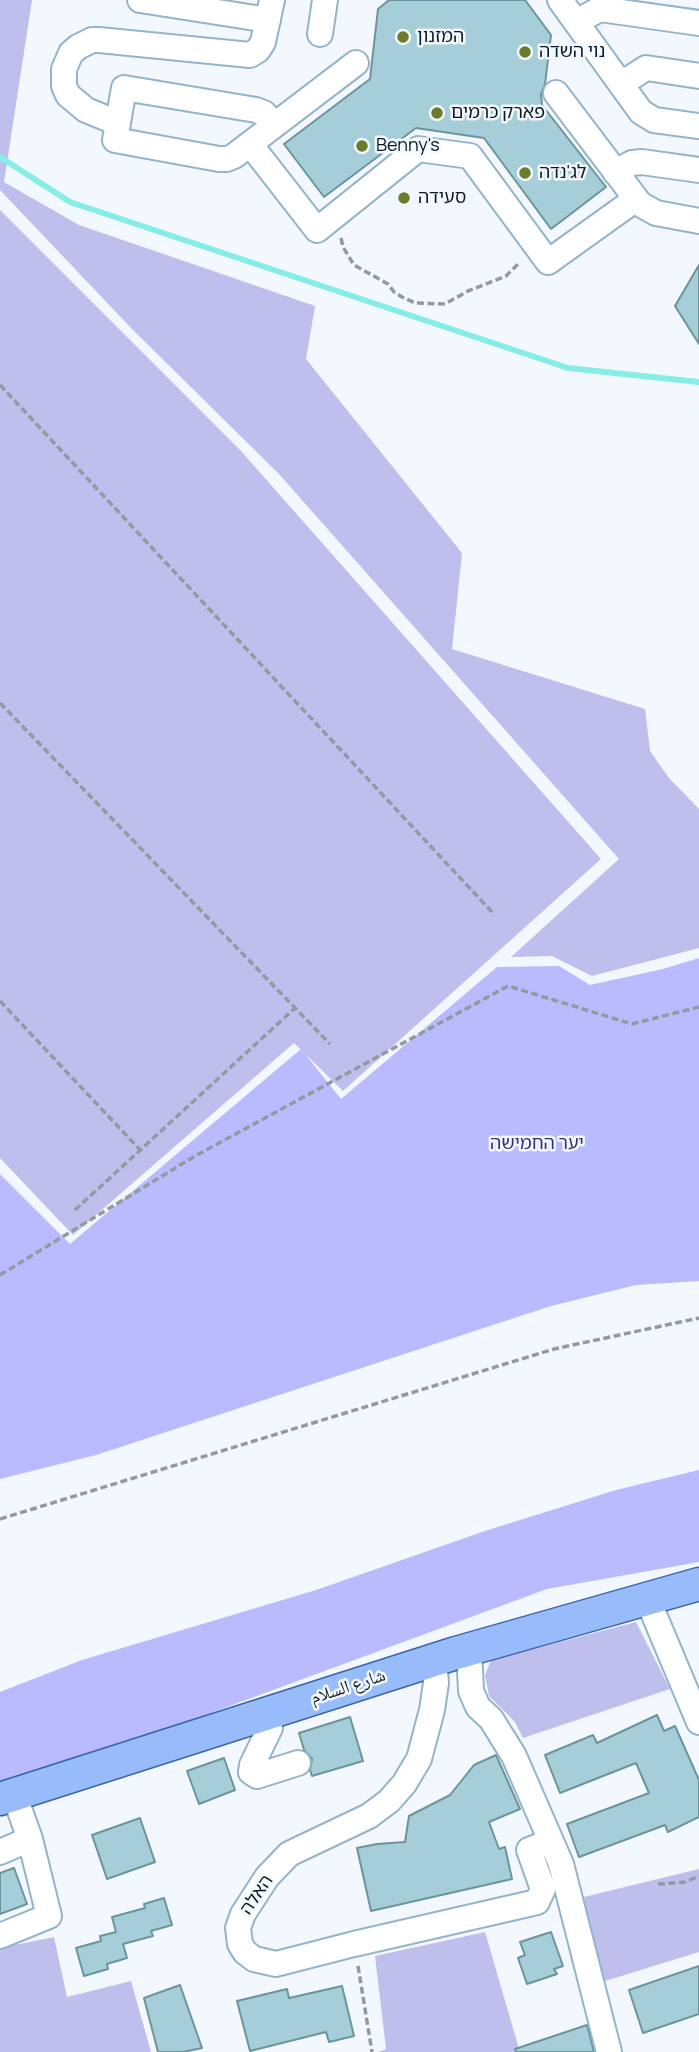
<!DOCTYPE html>
<html>
<head>
<meta charset="utf-8">
<style>
	body { margin:0 }
	canvas { display:block; background:#f2f8fd }
</style>
</head>
<body>
<canvas width="699" height="2052"></canvas>
<script>
const ctx = document.querySelector('canvas').getContext('2d');
ctx.lineJoin = 'round';
function paint(path, color) { ctx.fillStyle = color; ctx.fill(path, 'evenodd'); }
const toPath = rows => new Path2D(rows.map(r => 'M' + r).join(''));
function strokePath(path, color, width, dash) { ctx.strokeStyle = color; ctx.lineWidth = width; ctx.lineCap = dash ? 'butt' : 'round'; ctx.setLineDash(dash || []); ctx.stroke(path); }
function drawText(font, color, halo, rows, align = 'center') {
  ctx.font = font + ' Manrope,"Noto Naskh Arabic","Noto Sans Hebrew",sans-serif'; ctx.lineWidth = 5; ctx.setLineDash([]); ctx.textBaseline = 'middle'; ctx.strokeStyle = halo; ctx.fillStyle = color; for (const [text, x, y, turn = 0] of rows) {
    ctx.save(); ctx.translate(x, y); ctx.rotate((+turn || 0) * Math.PI / 180); ctx.textAlign = isNaN(turn) ? turn : align; if (halo) ctx.strokeText(text, 0, 0); ctx.fillText(text, 0, 0); ctx.restore();
  }
}
paint(toPath([
	[0,0,32,0,4,182,79,225,315,306,306,359,462,553,452,649,645,709,650,751,669,778,699,809,699,948,592,976,552,956,511,957,619,859,279,474,132,329,0,190],
	[0,210,241,451,601,859,343,1091,294,1043,73,1235,0,1158],
	[636,1622,670,1689,523,1738,515,1722,489,1696,485,1675,491,1660],
	[699,1869,699,1952,602,1982,584,1897],
	[485,1932,520,2052,378,2052,386,2049,375,1956],
	[54,1937,67,1997,131,1981,151,2052,0,2052,0,1948]
]), '#bebfed');
paint(toPath([
	[699,958,699,1281,636,1285,551,1306,96,1455,0,1479,0,1174,70,1244,301,1049,341,1099,497,967,559,966,590,985,663,969],
	[699,1470,699,1562,547,1589,56,1770,0,1785,0,1692,82,1660,316,1590,485,1531,616,1490]
]), '#babafe');
strokePath(toPath([
	[0,157,70,202,568,368,699,382]
]), '#89ede7', 6);
const building = toPath([
	[389,0,525,0,551,35,545,84,541,94,542,105,606,187,551,229,484,138,416,128,324,197,284,144,370,79,378,9,389,0],
	[699,265,699,344,675,306,699,265],
	[657,1715,664,1731,675,1726,699,1780,699,1817,668,1832,665,1825,579,1857,567,1824,649,1793,636,1763,560,1793,545,1755,593,1735,597,1743,657,1715],
	[350,1717,363,1761,312,1776,310,1770,312,1759,304,1750,299,1733,350,1717],
	[496,1755,520,1809,489,1822,499,1849,505,1847,512,1879,371,1911,357,1848,377,1844,405,1842,409,1816,450,1795,474,1765,496,1755],
	[224,1758,235,1790,199,1804,187,1771,224,1758],
	[140,1818,155,1862,107,1879,92,1835,140,1818],
	[14,1868,27,1904,0,1914,0,1873,14,1868],
	[164,1898,172,1925,151,1931,153,1936,123,1944,127,1958,107,1964,108,1969,84,1976,76,1948,101,1941,100,1936,116,1932,112,1917,145,1908,144,1904,164,1898],
	[551,1932,563,1966,554,1969,557,1974,527,1984,518,1958,525,1955,520,1942,551,1932],
	[699,1966,699,2014,643,2033,629,1990,699,1966],
	[180,1985,202,2048,183,2052,158,2052,144,1998,180,1985],
	[342,1986,354,2036,329,2042,326,2032,250,2051,237,2001,287,1989,289,1998,342,1986],
	[587,2025,594,2052,516,2052,515,2049,587,2025]
]);
paint(building, '#a5ced8');
strokePath(building, '#6c949d', 2);
const minor = toPath([
	[140,0,268,20],
	[560,0,641,112,654,120,699,126],
	[576,22,600,9,699,23],
	[320,34,325,0],
	[621,84,646,68,699,76],
	[556,93,640,204,656,213,699,221],
	[118,123,86,110,68,95,64,86,64,69,71,53,78,47,92,40,99,40,250,55,258,50,263,42,272,0],
	[274,125,264,113,256,110,124,88,115,140,219,159,227,159,234,156,356,63],
	[250,144,317,230,418,149,470,156,548,262,636,199],
	[615,172,632,163,642,162,699,170],
	[647,1598,699,1722],
	[469,1649,471,1691,478,1707,491,1719,514,1756,561,1864,609,2052],
	[434,1660,436,1683,432,1710,419,1759,404,1784,389,1801,369,1816,289,1854,267,1877,243,1914,238,1928,240,1944,245,1952,254,1959,276,1964,354,1944,537,1902,543,1889,529,1850,551,1841],
	[269,1712,270,1728,252,1765,251,1772,257,1776,298,1763],
	[0,1852,30,1839],
	[0,1936,49,1916,30,1839,14,1794]
]);
const major = toPath([
	[0,1799,456,1653,699,1584]
]);
strokePath(minor, '#95b4c9', 28);
strokePath(major, '#3b65ab', 35);
strokePath(toPath([
	[341,238,343,247,354,265,388,284,394,292,402,297,415,303,445,304,468,291,506,276,519,263],
	[0,385,492,912],
	[0,703,330,1044],
	[0,1001,141,1151],
	[75,1210,295,1008],
	[0,1275,195,1156,508,986,632,1024,699,1007],
	[0,1519,554,1349,699,1318],
	[658,1884,685,1882,699,1876],
	[358,1966,372,2052]
]), '#929aa0', 3.5, [7, 3.5]);
strokePath(minor, '#fff', 24);
strokePath(major, '#98bbfa', 32);
for (const [x, y, r, color] of [
	[403,37,7,"#6a7b29"],
	[525,52,7,"#6a7b29"],
	[437,113,7,"#6a7b29"],
	[362,146,7,"#6a7b29"],
	[525,173,7,"#6a7b29"],
	[404,198,7,"#6a7b29"]
]) { const dot = new Path2D(); dot.arc(x, y, r, 0, 2 * Math.PI); ctx.fillStyle = color; ctx.fill(dot); strokePath(dot, '#f2f8fd', 2.5); }
drawText('18px', '#0d1921', '#f2f8fd', [
	["המזנון",417,37],
	["נוי השדה",539,52],
	["פארק כרמים",451,113],
	["Benny's",376,146],
	["לג'נדה",539,173],
	["סעידה",418,198]
], 'left');
drawText('18px', '#372c79', '#f2f8fd', [
	["יער החמישה",537,1144]
]);
drawText('18px', '#0d1921', '#f2f8fd', [
	["شارع السلام",348,1687,-18],
	["האלה",257,1895,-56]
]);
</script>
</body>
</html>
